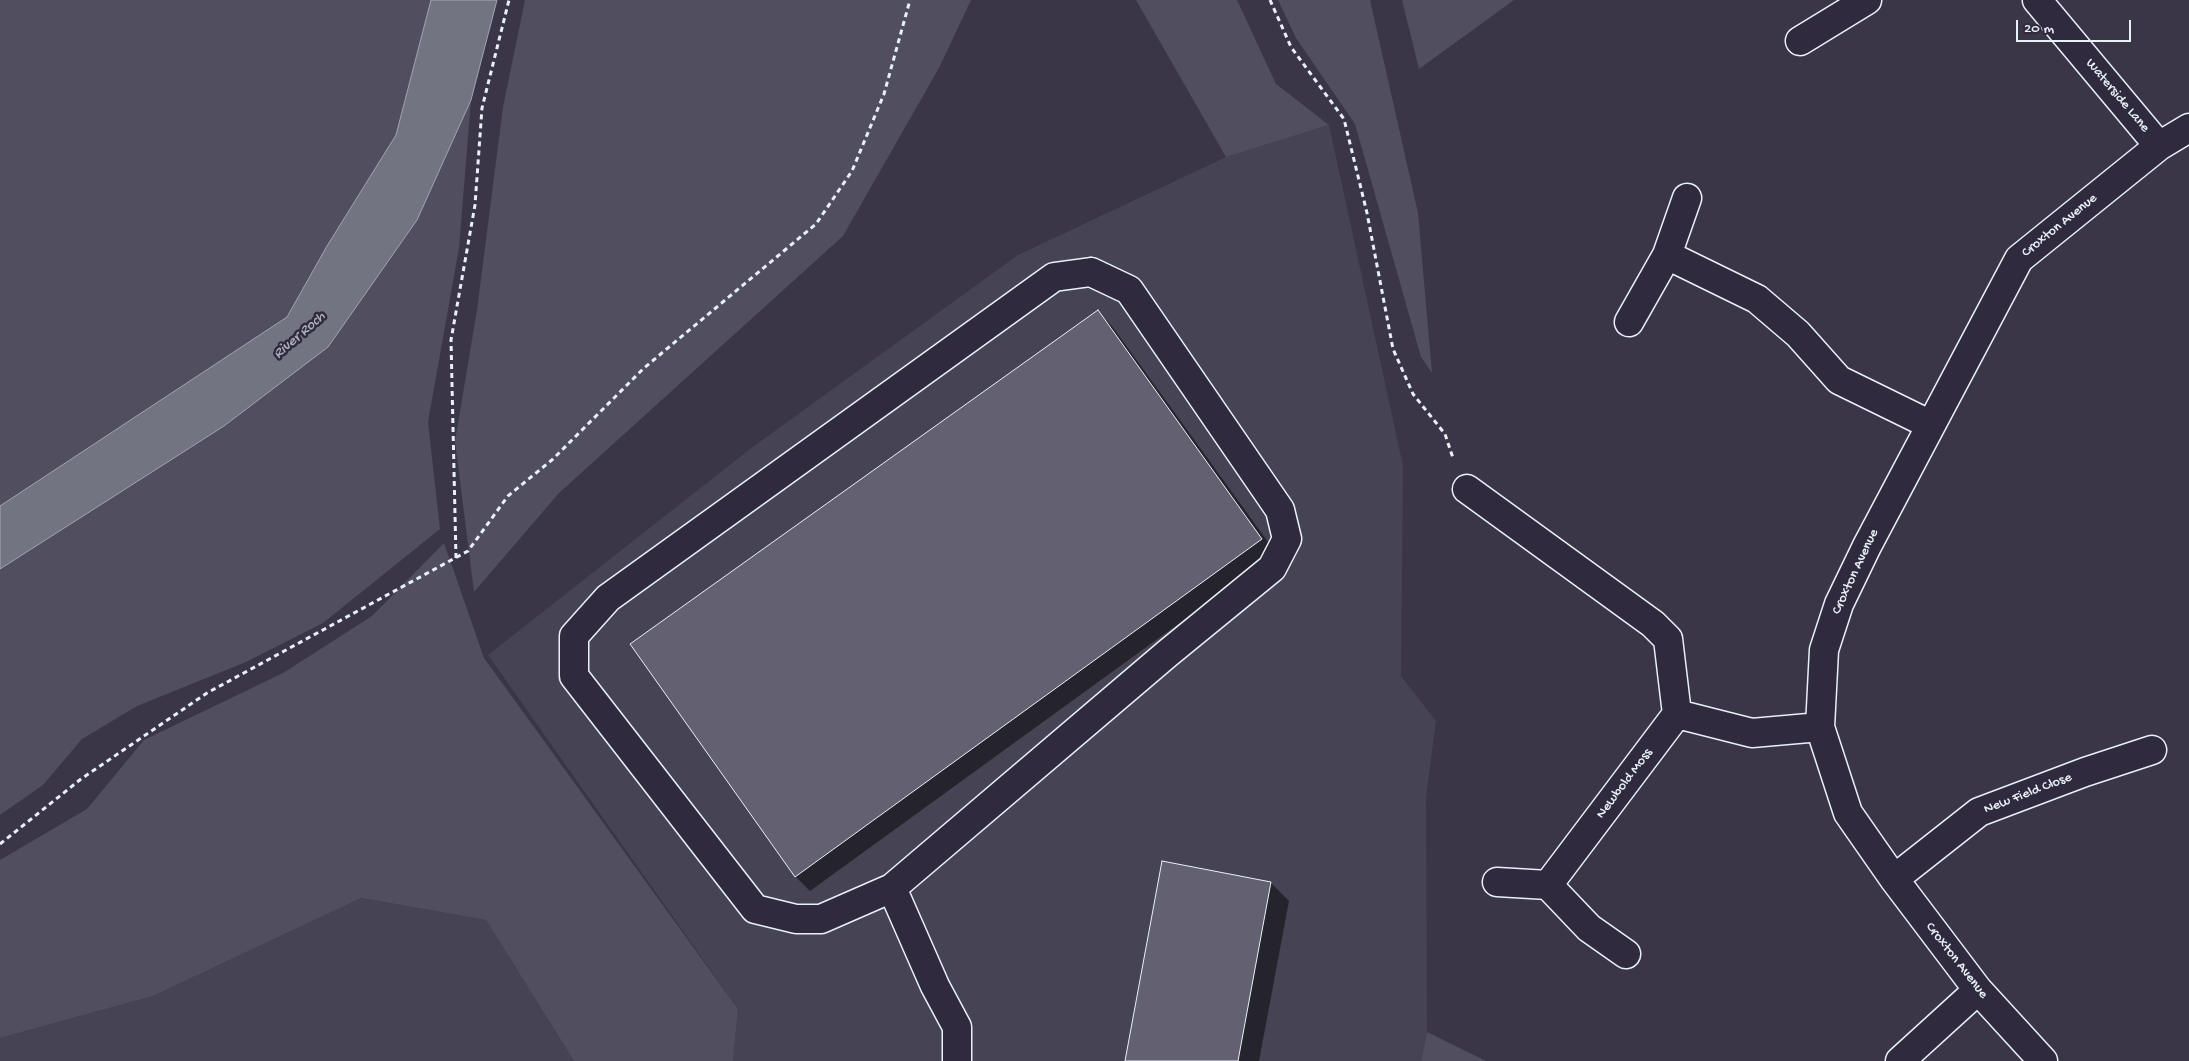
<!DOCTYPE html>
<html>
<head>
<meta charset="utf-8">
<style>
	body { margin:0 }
	#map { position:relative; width:2189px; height:1061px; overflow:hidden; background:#3a3648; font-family:"Gochi Hand",sans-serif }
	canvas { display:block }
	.scale { position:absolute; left:2016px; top:20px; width:115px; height:22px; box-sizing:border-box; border:2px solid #e8f1f8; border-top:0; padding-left:6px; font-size:15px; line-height:18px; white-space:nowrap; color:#e8f1f8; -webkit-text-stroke:4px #2f2a3d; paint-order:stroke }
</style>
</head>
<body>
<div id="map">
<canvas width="2189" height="1061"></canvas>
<div class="scale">20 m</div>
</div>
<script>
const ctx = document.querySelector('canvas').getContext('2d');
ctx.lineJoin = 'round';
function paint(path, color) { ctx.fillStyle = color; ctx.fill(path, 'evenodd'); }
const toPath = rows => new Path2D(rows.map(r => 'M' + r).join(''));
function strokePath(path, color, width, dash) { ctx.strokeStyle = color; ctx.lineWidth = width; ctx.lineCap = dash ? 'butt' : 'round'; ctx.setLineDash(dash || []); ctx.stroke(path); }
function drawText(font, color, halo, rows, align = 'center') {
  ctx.font = font + ' "Gochi Hand",sans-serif'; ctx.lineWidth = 5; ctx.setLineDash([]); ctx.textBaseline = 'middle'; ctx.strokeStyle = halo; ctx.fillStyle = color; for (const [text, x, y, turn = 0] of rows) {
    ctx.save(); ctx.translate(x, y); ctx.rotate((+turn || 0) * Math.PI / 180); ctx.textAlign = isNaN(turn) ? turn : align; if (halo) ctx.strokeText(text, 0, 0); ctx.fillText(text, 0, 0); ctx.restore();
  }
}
paint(toPath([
	[1329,125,1403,466,1401,676,1436,721,1426,798,1427,1032,1421,1061,733,1061,738,1009,488,655,750,449,1018,255,1226,157],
	[360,898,486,920,574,1061,0,1061,0,1038,153,996]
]), '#464354');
paint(toPath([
	[0,0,431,0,396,135,327,246,287,317,0,506],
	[525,0,971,0,939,68,843,236,559,493,474,592,455,441,477,310,503,107],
	[1136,0,1237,0,1276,84,1329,125,1226,157],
	[1278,0,1370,0,1418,213,1432,373,1421,357,1355,124,1296,38],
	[1402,0,1514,0,1419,69],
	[471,100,459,248,428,422,440,529,323,623,246,662,137,706,82,739,43,785,0,815,0,569,224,426,328,347,417,220],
	[444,543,484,658,738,1009,733,1061,574,1061,486,920,361,898,153,996,0,1038,0,860,87,809,144,740,283,673,372,616],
	[1427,1032,1486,1061,1421,1061]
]), '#504e5f');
const water = toPath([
	[431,0,497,0,471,100,417,220,328,347,224,426,0,569,0,506,287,317,327,246,396,135,431,0]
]);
paint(water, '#737482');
strokePath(water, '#a2a6b1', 1);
paint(toPath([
	[1098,312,1112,326,1276,553,810,891,796,877,632,645],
	[1271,883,1289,901,1259,1061,1126,1061]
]), '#0007');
const building = toPath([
	[1098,310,1262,539,795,877,630,644,1098,310],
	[1162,861,1271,882,1238,1061,1125,1061,1162,861]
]);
paint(building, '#636171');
strokePath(building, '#e8f1f8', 1);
const minor = toPath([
	[2037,0,2159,146],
	[1800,41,1867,0],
	[1667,255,1757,299,1798,334,1839,380,1931,425],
	[1091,272,1129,290,1280,510,1287,539,1272,568,1168,653,892,888,821,919,796,919,755,909,574,676,574,636,608,598,1054,277,1091,272],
	[1629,322,1667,255,1687,198],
	[1467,489,1653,624,1668,639,1677,714],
	[1894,879,1979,812,2085,772,2152,750],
	[1497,882,1548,885],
	[892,888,935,986,957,1027,957,1061],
	[1626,954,1589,928,1548,885,1677,714,1752,733,1820,727],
	[1900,1061,1978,990],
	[2043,1061,1978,990,1894,879,1848,813,1820,727,1824,650,1839,604,1867,546,2019,259,2159,146,2189,128]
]);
strokePath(minor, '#e8f1f8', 31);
strokePath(toPath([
	[1270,0,1291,47,1344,119,1367,213,1393,349,1413,394,1445,434,1453,458],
	[456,558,451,340,475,205,482,108,509,0],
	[0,844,81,779,207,693,468,551,508,496,553,459,644,368,816,224,852,171,884,94,910,0]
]), '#e8f1f8', 3, [5, 4]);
strokePath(minor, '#2f2a3d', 28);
drawText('14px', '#e8f1f8', '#2f2a3d', [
	["Waterside Lane",2117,96,50],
	["Croxton Avenue",2060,226,-39],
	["Croxton Avenue",1856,572,-65],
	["Newbold Moss",1625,784,-53],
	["New Field Close",2028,794,-21],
	["Croxton Avenue",1956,961,52]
]);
drawText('italic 15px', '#aeb2bd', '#2f2a3d', [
	["River Roch",300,336,-41]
]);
</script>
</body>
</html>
